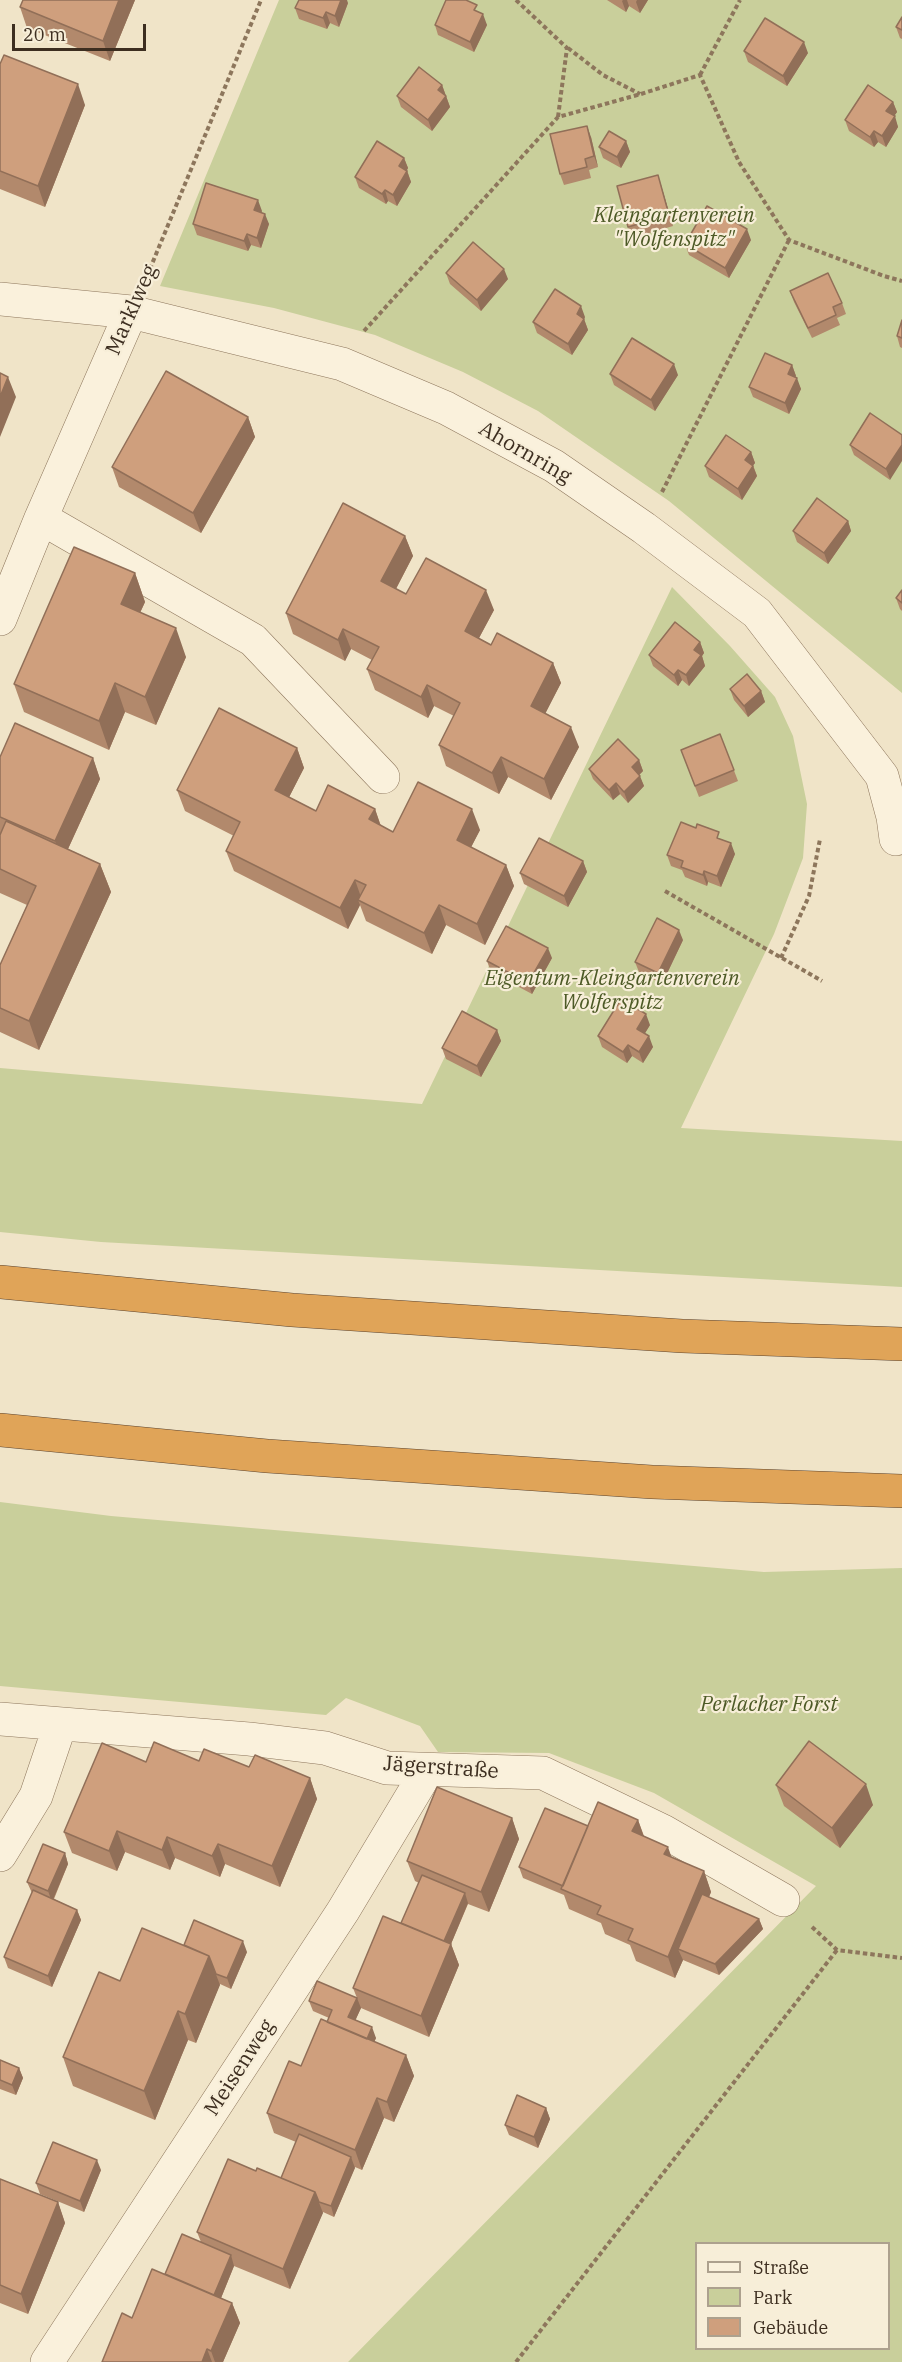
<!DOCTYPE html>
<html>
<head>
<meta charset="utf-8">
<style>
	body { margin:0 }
	#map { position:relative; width:902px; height:2362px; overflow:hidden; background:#f0e4c8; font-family:"IBM Plex Serif",serif }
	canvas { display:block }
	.legend { position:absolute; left:695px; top:2242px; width:195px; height:108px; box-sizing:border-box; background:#f7eed8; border:2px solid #ada18e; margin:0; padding:8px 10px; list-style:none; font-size:18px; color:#3d2e20 }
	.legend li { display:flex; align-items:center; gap:12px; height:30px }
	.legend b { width:30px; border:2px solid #ada18e }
	.scale { position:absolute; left:12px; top:24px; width:134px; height:27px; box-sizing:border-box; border:3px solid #3d2e20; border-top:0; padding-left:8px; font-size:18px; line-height:21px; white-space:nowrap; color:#3d2e20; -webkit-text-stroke:4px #f7eed8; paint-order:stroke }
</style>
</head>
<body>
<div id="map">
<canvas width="902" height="2362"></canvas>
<ul class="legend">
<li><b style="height:8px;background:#faf1dc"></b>Straße</li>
<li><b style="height:16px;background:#c9cf9b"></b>Park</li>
<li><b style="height:16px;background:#cf9f7d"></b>Gebäude</li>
</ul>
<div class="scale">20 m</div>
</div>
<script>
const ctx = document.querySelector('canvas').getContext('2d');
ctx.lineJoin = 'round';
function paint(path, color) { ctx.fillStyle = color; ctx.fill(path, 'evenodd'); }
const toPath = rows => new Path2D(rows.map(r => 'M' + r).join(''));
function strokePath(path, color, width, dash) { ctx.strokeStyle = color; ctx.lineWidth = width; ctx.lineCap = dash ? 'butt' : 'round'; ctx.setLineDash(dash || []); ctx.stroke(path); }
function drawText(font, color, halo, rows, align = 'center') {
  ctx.font = font + ' "IBM Plex Serif",serif'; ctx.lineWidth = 4.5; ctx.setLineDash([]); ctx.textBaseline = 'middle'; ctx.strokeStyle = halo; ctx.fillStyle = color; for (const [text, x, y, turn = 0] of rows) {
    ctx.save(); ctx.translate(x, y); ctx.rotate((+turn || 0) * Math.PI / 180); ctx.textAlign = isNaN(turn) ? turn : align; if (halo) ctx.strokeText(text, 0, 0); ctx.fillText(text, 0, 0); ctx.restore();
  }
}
paint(toPath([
	[279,0,902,0,902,693,669,501,538,411,463,372,375,335,274,308,160,286],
	[672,587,730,646,775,697,793,736,807,804,803,858,774,934,681,1128,902,1141,902,1287,101,1242,0,1232,0,1068,422,1104],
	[0,1502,111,1516,764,1572,902,1568,902,2362,348,2362,816,1886,654,1793,549,1753,438,1752,420,1726,346,1698,326,1715,0,1686],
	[696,2244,888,2244,888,2348,696,2348]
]), '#c9cf9b');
const minor = toPath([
	[0,299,131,312,342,364,446,408,554,466,644,528,757,613,882,776,893,817,896,839],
	[41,518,253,640,383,777],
	[0,619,41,518,131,312],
	[0,1719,249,1739,325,1748,387,1768,543,1773,663,1831,783,1900],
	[0,1855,36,1796,60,1725],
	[47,2362,343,1911,427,1771]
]);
const highway = toPath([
	[0,1282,292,1310,682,1336,902,1344],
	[0,1430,267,1456,652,1482,902,1491]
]);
strokePath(minor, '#8d765c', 34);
strokePath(highway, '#5b4430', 34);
strokePath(toPath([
	[516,0,567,48,558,117],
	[568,48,603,75,640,94],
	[700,75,740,0],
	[147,276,261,0],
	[364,331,558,117,641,94,700,75,739,162,789,240,884,276,902,281],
	[662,492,789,240],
	[665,891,822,981],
	[781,958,809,896,820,839],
	[812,1927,837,1950,902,1958],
	[516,2362,837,1950]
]), '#8d765c', 4, [4.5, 3]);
strokePath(minor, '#faf1dc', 33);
strokePath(highway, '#e0a458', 33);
paint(toPath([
	[135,0,110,61,27,28,20,7],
	[607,0,648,0,640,13,629,6,626,12],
	[348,3,339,27,330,23,327,29,299,19,295,8],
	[479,12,487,25,474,52,438,35,435,25],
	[902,17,902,39,900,38,896,27],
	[744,51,808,53,787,86,748,62],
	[0,64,85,105,45,207,0,189],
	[442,85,450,107,432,131,401,107,397,96],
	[893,102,897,112,894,116,898,127,886,147,878,142,874,147,849,131,845,120],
	[591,137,598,167,589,170,591,178,564,185,560,174],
	[626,141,630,152,621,168,603,158,599,147],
	[404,158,408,168,407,170,411,182,397,206,388,201,386,204,359,188,355,177],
	[661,185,673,226,632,238,628,227],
	[262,211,261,212,269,224,261,248,251,245,248,251,197,235,193,224],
	[751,240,729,278,689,255,685,244],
	[446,273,508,279,481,311,450,284],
	[790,291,842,303,846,314,837,318,840,325,812,338,794,302],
	[585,317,584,319,588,330,572,355,537,333,533,322],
	[902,320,902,348,900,347,897,336],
	[792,365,796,376,795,377,801,389,789,414,753,397,749,387],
	[610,374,678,375,655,411,614,385],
	[870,413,890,480,854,455,850,445],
	[248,417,255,437,201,533,119,487,112,467],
	[751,452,755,463,753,465,757,476,742,500,709,477,705,466],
	[848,521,851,531,828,564,797,542,793,531],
	[405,536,413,556,396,589,406,594,494,610,479,638,491,645,553,663,561,683,545,713,579,747,551,800,508,777,499,794,446,766,439,745,454,716,434,706,428,718,375,690,367,669,372,660,351,649,345,661,293,634,286,613],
	[135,573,145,602,140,613,186,657,156,725,125,712,109,750,24,712,14,684],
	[902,590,902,611,900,609,896,598],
	[700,642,704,653,702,656,705,666,689,686,682,680,678,686,653,666,649,655],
	[730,689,761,691,765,702,748,717,734,700],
	[720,734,738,781,699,797,681,750],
	[297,748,304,768,289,797,316,811,375,809,381,826,393,832,480,830,471,847,506,865,514,886,485,945,446,925,432,954,366,921,360,905,348,929,234,871,226,851,234,836,185,811,177,790],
	[0,757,93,758,100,779,68,849,100,864,111,892,39,1050,0,1032,0,965,27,905,0,893],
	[639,760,643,771,639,775,644,786,628,803,620,794,613,800,593,779,589,769],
	[722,839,735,854,721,887,708,882,707,886,685,877,682,870,671,866,667,855],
	[583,861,587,872,568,907,524,884,520,873],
	[683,940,662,984,639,972,635,962],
	[552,958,532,994,491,972,487,961],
	[650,1025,644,1034,653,1047,643,1063,632,1056,627,1063,602,1047,598,1036],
	[497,1030,501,1041,481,1077,446,1059,442,1048],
	[199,1761,249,1767,310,1778,317,1799,280,1887,225,1864,220,1877,175,1858,170,1870,125,1852,117,1871,72,1853,64,1832,146,1762],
	[776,1785,873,1805,840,1848,784,1806],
	[512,1818,519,1839,489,1912,468,1904,451,1944,459,1965,429,2037,361,2008,355,2020,376,2038,374,2042,406,2055,414,2076,394,2122,384,2118,362,2170,355,2167,334,2217,323,2212,290,2289,234,2266,221,2298,232,2303,240,2323,223,2362,102,2362,132,2318,165,2274,201,2242,197,2232,256,2171,281,2178,296,2142,274,2133,267,2113,301,2066,329,2018,313,2011,309,2001,357,1998,353,1988,401,1923,419,1883,415,1881,407,1861],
	[638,1820,644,1836,672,1858,704,1871,711,1892,709,1897,759,1919,763,1929,719,1975,683,1960,675,1978,636,1961,630,1945,605,1934,601,1923,569,1909,564,1895,523,1878,519,1867,588,1826],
	[65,1853,68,1864,54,1899,77,1910,81,1920,52,1987,8,1968,4,1957,32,1893,27,1882],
	[184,1945,247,1952,231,1989,220,1984,196,2043,188,2040,155,2120,73,2086,63,2057,120,1981],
	[0,2060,19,2068,23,2078,16,2095,0,2089],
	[546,2108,550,2119,538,2148,509,2135,505,2125],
	[101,2170,84,2212,40,2194,36,2183],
	[0,2179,58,2202,65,2223,28,2314,0,2303]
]), '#b2896c');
paint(toPath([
	[119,0,135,0,110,61,103,41],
	[341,0,347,0,348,3,339,27,335,16],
	[623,0,627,0,629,6,626,12,622,1],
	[637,0,648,0,640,13,636,2],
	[326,12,330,23,327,29,323,18],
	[483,14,487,25,474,52,470,42],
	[804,42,808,53,787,86,783,76],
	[78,84,85,105,45,207,38,186],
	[442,85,446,96,438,90],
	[446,96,450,107,432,131,428,120],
	[893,102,897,112,890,122,886,111],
	[895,116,898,127,886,147,882,136],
	[587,126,591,137,598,167,594,156],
	[874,131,878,142,874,147,870,137],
	[626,141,630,152,621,168,617,157],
	[404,158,408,168,403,177,399,166],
	[407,171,411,182,397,206,393,195],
	[658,175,661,185,673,226,669,215],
	[385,190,388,201,386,204,382,194],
	[258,200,262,211,258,221,254,210],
	[265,214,269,224,261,248,257,238],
	[747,229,751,240,729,278,725,268],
	[247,234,251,245,248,251,244,241],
	[504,269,508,279,481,311,477,300],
	[581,306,585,317,583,321,584,319,588,330,572,355,568,344,577,314],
	[674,364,678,375,655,411,651,400],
	[792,365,796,376,792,385,788,374],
	[8,377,16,397,0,437,0,397],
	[797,378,801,389,789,414,785,403],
	[248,417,255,437,201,533,193,513],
	[902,445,902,461,890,480,886,469],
	[751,452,755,463,749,471,745,460],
	[753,466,757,476,742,500,738,489],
	[848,521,851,531,828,564,824,553],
	[405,536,413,556,389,602,381,581],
	[135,573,145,602,131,632,121,604],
	[486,590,494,610,472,651,465,631],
	[176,628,186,657,156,725,145,697],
	[343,629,351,649,345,661,338,640],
	[700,642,704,653,702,656,705,666,689,686,686,675,694,650],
	[553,663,561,683,539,726,531,706],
	[678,670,682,680,678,686,674,675],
	[115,683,125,712,109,750,99,721],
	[427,685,434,706,428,718,421,697],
	[761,691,765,702,748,717,744,706],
	[571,727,579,747,551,800,544,779],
	[297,748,304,768,282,811,275,790],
	[501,757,508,777,499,794,492,773],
	[93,758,100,779,62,862,55,841],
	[639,760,643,771,636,778,632,767],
	[640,776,644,786,628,803,624,792],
	[616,783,620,794,613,800,609,790],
	[375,809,382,830,369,819],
	[472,809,480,830,464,861,457,840],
	[731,843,735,854,721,887,717,876],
	[583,861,587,872,568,907,564,896],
	[100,864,111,892,39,1050,29,1021],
	[506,865,514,886,485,945,477,924],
	[704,871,708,882,707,886,703,875],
	[355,880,362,900,358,900,360,905,348,929,340,908],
	[439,905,446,925,432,954,424,933],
	[679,930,683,940,662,984,658,973],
	[548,948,552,958,532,994,528,983],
	[646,1014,650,1025,641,1040,637,1029],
	[497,1030,501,1041,481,1077,477,1066],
	[649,1036,653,1047,643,1063,639,1052],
	[628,1045,632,1056,627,1063,623,1052],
	[310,1778,317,1799,280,1887,272,1866],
	[866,1784,873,1805,840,1848,832,1828],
	[512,1818,519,1839,489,1912,481,1892],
	[638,1820,645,1840,632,1831],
	[117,1831,125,1852,117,1871,109,1851],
	[167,1837,175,1858,170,1870,162,1850],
	[218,1844,225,1864,220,1877,212,1856],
	[668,1847,675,1867,664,1854],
	[65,1853,68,1864,52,1902,48,1891],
	[704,1871,711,1892,686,1952,678,1949,683,1960,675,1978,668,1957],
	[465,1893,468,1903,451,1944,459,1965,429,2037,421,2016,441,1948],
	[77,1910,81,1920,52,1987,48,1976],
	[759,1919,763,1929,719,1975,715,1964],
	[243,1941,247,1952,231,1989,227,1978],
	[209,1956,220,1985,196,2043,185,2014],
	[357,1998,361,2008,352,2028,348,2017],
	[178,2011,188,2040,155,2120,144,2091],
	[372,2027,376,2038,368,2056,364,2046],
	[406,2055,414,2076,394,2122,387,2102],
	[19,2068,23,2078,16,2095,12,2085],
	[377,2098,384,2118,362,2170,355,2150],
	[546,2108,550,2119,538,2148,534,2137],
	[351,2157,355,2168,334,2217,331,2206],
	[97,2160,101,2170,84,2212,80,2201],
	[315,2192,323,2213,290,2289,283,2269],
	[58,2202,65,2223,28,2314,21,2294],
	[231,2255,234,2266,215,2313,211,2302],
	[232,2303,240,2323,223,2362,215,2362,211,2351],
	[207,2349,212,2362,202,2362]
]), '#916f58');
const building = toPath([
	[23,0,119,0,103,41,20,7,23,0],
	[299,0,341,0,335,16,326,12,323,18,295,8,299,0],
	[446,0,466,0,477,5,474,10,483,14,470,42,435,25,446,0],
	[902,17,902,30,896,27,902,17],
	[765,18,804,42,783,76,744,51,765,18],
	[4,55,78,84,38,186,0,171,0,64,4,55],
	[419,67,442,85,438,90,446,96,428,120,397,96,419,67],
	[868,85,893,102,886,111,895,116,882,136,874,131,870,137,845,120,868,85],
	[587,126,594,156,585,159,587,167,560,174,550,134,587,126],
	[609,131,626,141,617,157,599,147,609,131],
	[377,141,404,158,399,166,407,171,393,195,385,190,382,194,355,177,377,141],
	[658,175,669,215,628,227,617,186,658,175],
	[206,183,258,200,254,210,265,214,257,238,247,234,244,241,193,224,206,183],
	[707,206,747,229,725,268,685,244,707,206],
	[473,242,504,269,477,300,446,273,473,242],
	[828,273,842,303,833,307,836,315,808,328,790,291,828,273],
	[555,289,581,306,577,314,584,319,568,344,533,322,555,289],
	[902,320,902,338,897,336,902,320],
	[632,338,674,364,651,400,610,374,632,338],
	[765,353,792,365,788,374,797,378,785,403,749,387,765,353],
	[166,371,248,417,193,513,112,467,166,371],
	[0,373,8,377,0,397,0,373],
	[870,413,902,435,902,445,886,469,850,445,870,413],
	[726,435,751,452,745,460,753,466,738,489,705,466,726,435],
	[817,498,848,521,824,553,793,531,817,498],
	[343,503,405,536,381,581,406,594,426,558,486,590,465,631,491,645,497,633,553,663,531,706,571,727,544,779,501,757,492,773,439,745,460,703,427,685,421,697,367,669,379,647,343,629,338,640,286,613,343,503],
	[74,547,135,573,121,604,176,628,145,697,115,683,99,721,14,684,74,547],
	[902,590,902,603,896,598,902,590],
	[675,622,700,642,694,650,701,655,686,675,678,670,674,675,649,655,675,622],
	[747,674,761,691,744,706,730,689,747,674],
	[219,708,297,748,275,790,316,811,328,785,375,809,369,819,393,832,418,782,472,809,457,840,506,865,477,924,439,905,424,933,358,900,366,885,355,880,340,908,226,851,240,822,177,790,219,708],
	[15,723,93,758,55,841,0,817,0,757,15,723],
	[720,734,734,770,695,786,681,750,720,734],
	[618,739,639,760,632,767,640,776,624,792,616,783,609,790,589,769,618,739],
	[6,821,100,864,29,1021,0,1008,0,965,36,886,0,869,0,835,6,821],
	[681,822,696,828,697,824,719,832,717,838,731,843,717,876,704,871,703,875,681,867,683,861,667,855,681,822],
	[539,838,583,861,564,896,520,873,539,838],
	[657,918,679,930,658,973,635,962,657,918],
	[506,926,548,948,528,983,487,961,506,926],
	[621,999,646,1014,637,1029,649,1036,639,1052,628,1045,623,1052,598,1036,621,999],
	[462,1011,497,1030,477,1066,442,1048,462,1011],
	[809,1741,866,1784,832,1828,776,1785,809,1741],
	[154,1742,199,1761,204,1749,249,1767,255,1755,310,1778,272,1866,218,1844,212,1856,167,1837,162,1850,117,1831,109,1851,64,1832,102,1743,146,1762,154,1742],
	[437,1787,512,1818,481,1892,407,1861,437,1787],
	[598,1802,638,1820,632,1831,668,1847,664,1854,704,1871,668,1957,628,1940,633,1929,597,1914,601,1906,561,1889,598,1802],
	[545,1808,588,1826,563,1886,519,1867,545,1808],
	[43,1844,65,1853,48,1891,27,1882,43,1844],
	[422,1875,465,1893,444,1941,401,1923,422,1875],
	[33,1890,77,1910,48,1976,4,1957,33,1890],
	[702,1894,759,1919,715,1964,678,1949,702,1894],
	[383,1916,451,1944,421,2016,353,1988,383,1916],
	[194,1920,243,1941,227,1978,216,1974,209,1956,184,1945,194,1920],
	[142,1928,209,1956,185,2014,178,2011,144,2091,63,2057,99,1972,120,1981,142,1928],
	[317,1981,357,1998,348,2017,372,2027,367,2039,327,2022,332,2010,309,2001,317,1981],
	[321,2019,406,2055,387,2102,377,2098,355,2150,267,2113,289,2061,301,2066,321,2019],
	[0,2060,19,2068,12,2085,0,2080,0,2060],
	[517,2095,546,2108,534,2137,505,2125,517,2095],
	[299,2134,351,2157,331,2206,319,2202,315,2192,281,2178,299,2134],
	[53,2142,97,2160,80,2201,36,2183,53,2142],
	[228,2159,256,2171,257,2168,315,2192,283,2269,197,2232,228,2159],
	[0,2179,58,2202,21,2294,0,2285,0,2179],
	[182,2234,231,2255,214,2295,165,2274,182,2234],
	[152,2269,232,2303,211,2351,207,2349,202,2362,102,2362,122,2313,132,2318,152,2269]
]);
paint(building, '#cf9f7d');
strokePath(building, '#916f58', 1.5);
drawText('italic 21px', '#4d5a26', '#f7eed8', [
	["Kleingartenverein",674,216],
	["\"Wolfenspitz\"",674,240],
	["Eigentum-Kleingartenverein",612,979],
	["Wolferspitz",612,1003],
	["Perlacher Forst",769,1705]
]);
drawText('21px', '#3d2e20', '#f7eed8', [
	["Marklweg",132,310,-66],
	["Ahornring",525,453,30],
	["Jägerstraße",441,1768,4],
	["Meisenweg",240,2068,-57]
]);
</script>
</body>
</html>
